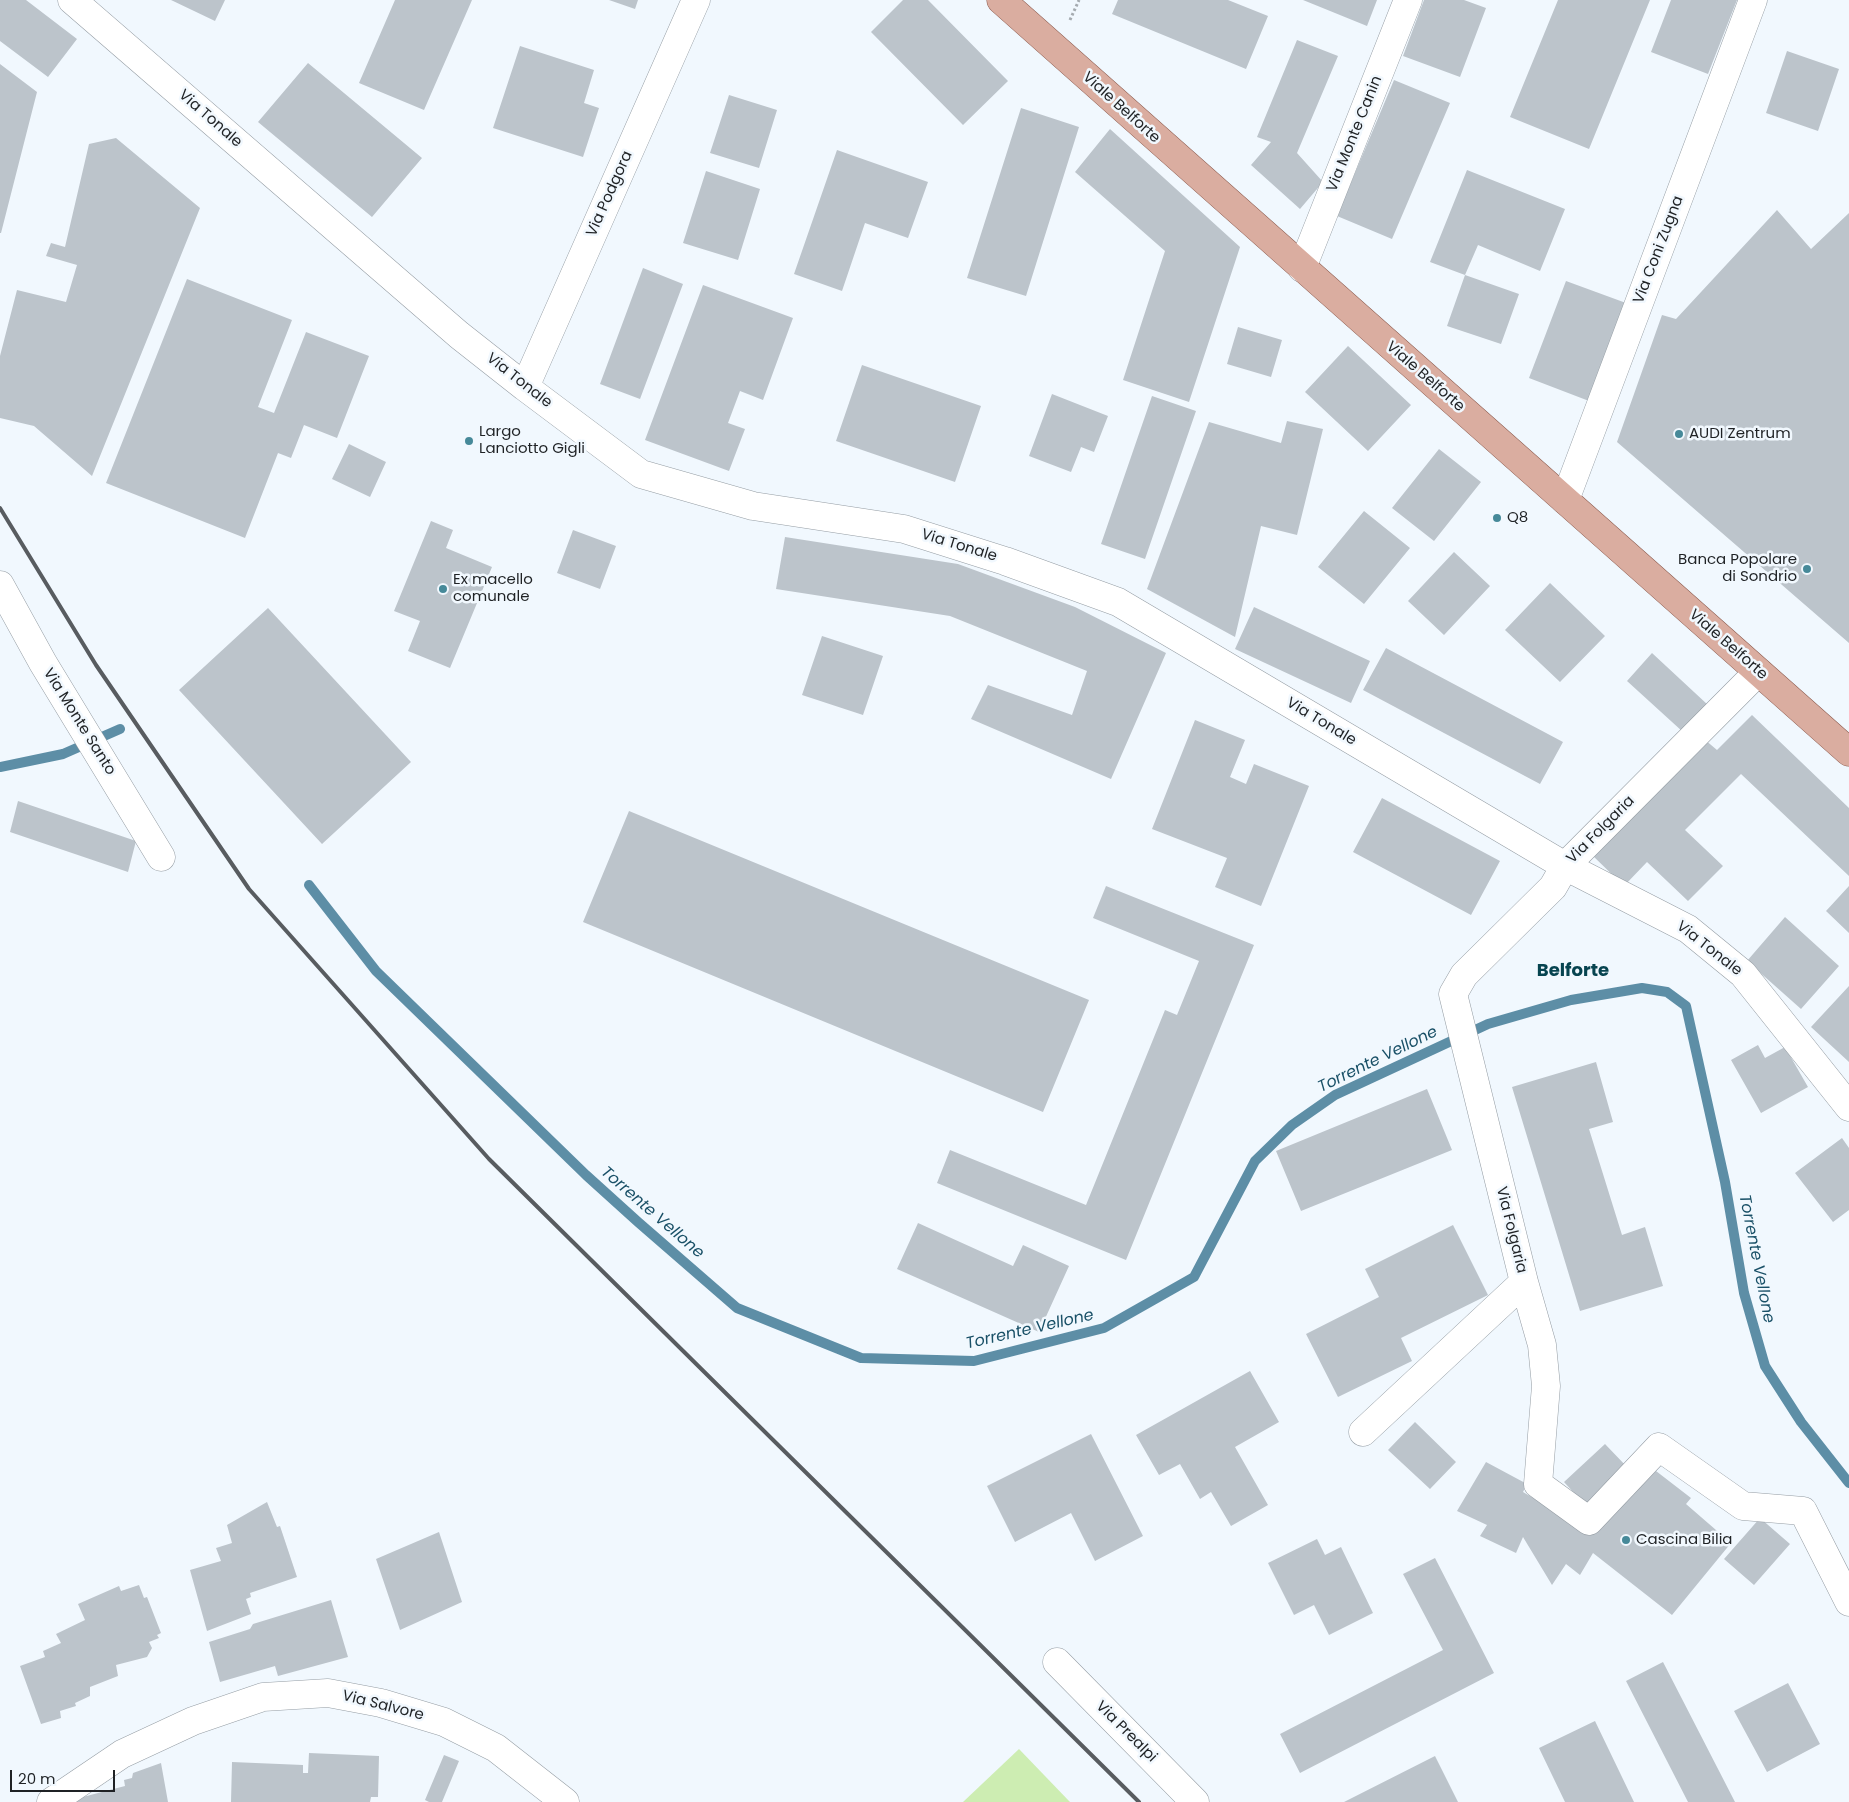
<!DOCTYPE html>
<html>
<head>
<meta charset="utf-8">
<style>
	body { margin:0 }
	#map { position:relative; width:1849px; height:1802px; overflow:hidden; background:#f1f8fe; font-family:Poppins,sans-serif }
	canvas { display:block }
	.scale { position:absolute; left:10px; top:1770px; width:105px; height:22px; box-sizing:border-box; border:2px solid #1f2225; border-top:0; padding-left:6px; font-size:15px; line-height:18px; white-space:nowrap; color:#1f2225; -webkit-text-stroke:4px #f1f8fe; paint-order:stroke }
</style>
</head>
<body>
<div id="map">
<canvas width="1849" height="1802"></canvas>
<div class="scale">20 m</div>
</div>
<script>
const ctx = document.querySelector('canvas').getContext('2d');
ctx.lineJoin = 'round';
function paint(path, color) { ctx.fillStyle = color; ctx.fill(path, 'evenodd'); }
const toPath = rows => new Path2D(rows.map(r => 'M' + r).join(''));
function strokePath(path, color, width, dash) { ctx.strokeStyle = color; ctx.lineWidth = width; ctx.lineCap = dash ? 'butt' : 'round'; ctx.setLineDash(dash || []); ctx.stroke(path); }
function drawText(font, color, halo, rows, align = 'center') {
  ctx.font = font + ' Poppins,sans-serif'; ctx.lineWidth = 5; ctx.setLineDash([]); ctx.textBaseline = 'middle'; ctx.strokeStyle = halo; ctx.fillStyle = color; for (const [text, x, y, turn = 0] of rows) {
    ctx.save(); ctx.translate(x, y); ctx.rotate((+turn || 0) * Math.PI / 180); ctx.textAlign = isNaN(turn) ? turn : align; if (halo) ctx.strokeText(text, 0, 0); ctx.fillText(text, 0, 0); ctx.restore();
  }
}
paint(toPath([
	[1019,1749,1070,1802,963,1802]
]), '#cdedb2');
strokePath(toPath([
	[0,767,63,754,120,729],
	[309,885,376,971,586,1175,638,1222,737,1308,861,1358,974,1361,1104,1328,1194,1277,1255,1161,1292,1125,1335,1095,1488,1024,1571,1000,1642,988,1667,992,1686,1006,1725,1182,1744,1293,1765,1366,1801,1422,1849,1483]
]), '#5d8ea6', 10);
paint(toPath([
	[0,0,26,0,77,39,48,77,0,41],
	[171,0,225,0,215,21],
	[395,0,472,0,424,110,359,83],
	[609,0,638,0,635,9],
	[903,0,928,0,1008,81,963,125,871,32],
	[1118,0,1228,0,1268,16,1246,69,1112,14],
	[1303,0,1377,0,1367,26],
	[1424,0,1464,0,1486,8,1460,77,1403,56],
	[1558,0,1650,0,1589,149,1510,117],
	[1671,0,1737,0,1708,74,1651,52],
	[1297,40,1338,56,1297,153,1323,182,1300,209,1251,165,1271,142,1257,137],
	[520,46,594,70,584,103,599,108,583,157,493,128],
	[1787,51,1839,69,1818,131,1766,113],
	[308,63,422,158,372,217,258,122],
	[0,64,37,92,1,233,0,233],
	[1394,80,1450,103,1392,239,1337,216],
	[729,95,777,110,759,168,710,153],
	[1021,108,1079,127,1026,296,967,278],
	[1110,129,1240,247,1189,402,1123,380,1165,251,1075,172],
	[116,138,200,208,92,476,34,426,0,418,0,356,17,290,66,302,77,265,46,256,51,243,65,247,89,144],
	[837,150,928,182,908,238,865,223,842,291,794,274],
	[1467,170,1565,209,1540,271,1478,245,1465,275,1430,262],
	[706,171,760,189,738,260,683,243],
	[1777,210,1811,249,1849,213,1849,643,1617,442,1662,315,1676,319],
	[643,268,683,284,640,399,600,384],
	[1465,275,1519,294,1501,344,1447,326],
	[187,279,292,320,258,407,274,413,306,332,369,356,337,438,304,425,291,458,278,453,245,538,106,483],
	[1566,281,1626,303,1589,401,1529,378],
	[703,285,793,318,763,400,740,391,728,423,745,429,729,471,645,440],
	[1238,327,1282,340,1271,377,1227,364],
	[1348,346,1411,405,1368,451,1305,392],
	[862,365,981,406,955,482,836,441],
	[1052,394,1108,416,1094,452,1081,447,1071,472,1029,456],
	[1152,396,1196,411,1145,559,1101,544],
	[1287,421,1323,429,1297,535,1261,526,1235,637,1147,589,1209,422,1281,443],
	[349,444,386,462,370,497,332,479],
	[1439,449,1481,482,1434,541,1392,508],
	[1364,511,1410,548,1364,604,1318,567],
	[431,521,453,530,446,548,492,567,450,668,408,651,420,621,394,611],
	[573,530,616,546,600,589,557,573],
	[785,537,958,564,1075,607,1166,653,1111,779,971,719,988,685,1072,715,1087,671,950,616,776,589],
	[1454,552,1490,586,1444,635,1408,601],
	[1550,583,1605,636,1560,682,1505,630],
	[1254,607,1370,661,1351,703,1235,649],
	[268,608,411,762,322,844,179,690],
	[822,636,883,656,863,715,802,695],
	[1386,648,1563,742,1540,784,1363,690],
	[1652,653,1708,705,1683,732,1627,681],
	[1752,715,1849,808,1849,876,1741,774,1685,830,1723,866,1688,901,1647,862,1624,886,1593,856,1704,739,1717,750],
	[1195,720,1245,740,1230,777,1246,784,1254,764,1309,786,1261,906,1215,887,1227,858,1152,829],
	[1382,798,1500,861,1471,915,1353,852],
	[18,801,136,841,128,872,10,832],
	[629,811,1089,1000,1043,1112,583,922],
	[1106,886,1254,945,1126,1260,937,1183,950,1150,1086,1205,1165,1010,1177,1015,1199,961,1093,918],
	[1849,886,1849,933,1826,911],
	[1785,917,1839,966,1801,1009,1747,961],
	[1849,986,1849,1062,1811,1027],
	[1758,1045,1765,1058,1785,1047,1808,1087,1761,1113,1731,1060],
	[1596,1062,1613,1122,1589,1129,1622,1235,1645,1227,1663,1286,1580,1311,1512,1087],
	[1427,1089,1452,1150,1301,1211,1276,1151],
	[1842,1138,1849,1148,1849,1210,1833,1222,1795,1173],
	[918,1223,1013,1266,1023,1245,1069,1266,1039,1332,897,1269],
	[1453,1225,1488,1295,1401,1338,1412,1361,1338,1397,1306,1334,1379,1297,1365,1269],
	[1250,1371,1279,1422,1235,1447,1268,1505,1231,1526,1211,1492,1200,1499,1180,1464,1159,1475,1136,1435],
	[1415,1422,1456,1462,1430,1489,1388,1450],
	[1091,1434,1143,1536,1095,1561,1071,1513,1015,1542,987,1486],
	[1605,1444,1628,1468,1587,1507,1564,1482],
	[1486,1462,1527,1484,1523,1492,1540,1502,1599,1527,1656,1471,1691,1498,1686,1504,1731,1543,1672,1615,1593,1553,1580,1575,1566,1564,1552,1585,1523,1537,1516,1553,1480,1536,1487,1525,1457,1511],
	[267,1502,277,1527,280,1526,297,1577,250,1593,251,1597,246,1599,251,1614,207,1631,190,1570,221,1561,216,1548,232,1543,227,1525],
	[1760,1518,1790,1544,1754,1585,1724,1559],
	[439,1532,462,1602,400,1630,376,1559],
	[1317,1539,1325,1555,1341,1547,1373,1613,1329,1635,1314,1605,1294,1615,1268,1563],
	[1435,1558,1494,1673,1300,1773,1280,1734,1443,1650,1403,1574],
	[139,1585,144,1598,147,1597,161,1633,157,1635,159,1638,149,1642,152,1648,147,1657,116,1665,118,1676,90,1687,90,1696,75,1703,76,1706,60,1711,61,1718,41,1724,20,1666,45,1657,43,1651,61,1643,56,1634,85,1620,78,1604,119,1586,121,1591],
	[331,1600,348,1657,278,1676,275,1666,220,1682,209,1642,250,1629,253,1624],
	[1663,1662,1735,1802,1688,1802,1626,1681],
	[1788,1683,1820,1744,1767,1772,1734,1711],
	[1595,1721,1634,1802,1565,1802,1539,1748],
	[309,1753,379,1756,378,1797,371,1797,370,1802,231,1802,232,1762,303,1765,303,1773,308,1773],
	[444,1755,459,1761,442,1802,429,1802,425,1800],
	[1435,1756,1458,1802,1344,1802],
	[161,1763,168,1802,75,1802,75,1799,125,1786,124,1780,132,1778,133,1773]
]), '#bcc4cb');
const minor = toPath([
	[72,0,459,335,525,387,641,474,753,506,904,529,1005,561,1118,602,1565,866,1688,929,1743,974,1849,1107],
	[1302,268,1408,0],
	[525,387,696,0],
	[1565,500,1753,0],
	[0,585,43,663,161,857],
	[1758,672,1565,866,1553,887,1464,975,1453,994,1524,1282,1542,1345,1546,1386,1538,1484,1589,1521,1659,1447,1743,1506,1803,1511,1849,1602],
	[1363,1432,1524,1282],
	[1057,1662,1195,1802],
	[51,1802,122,1754,193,1721,263,1697,328,1693,381,1703,444,1722,496,1748,565,1802]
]);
const major = toPath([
	[1001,0,1849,752]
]);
strokePath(minor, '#959da4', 29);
strokePath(major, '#89594c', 29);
strokePath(toPath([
	[1070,20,1079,0]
]), '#a5abb0', 3, [2.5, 2.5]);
strokePath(minor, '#fff', 28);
strokePath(major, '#daada0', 28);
strokePath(toPath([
	[0,508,96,665,249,889,489,1159,1139,1802]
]), '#585c60', 4);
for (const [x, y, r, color] of [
	[1679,434,5,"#468999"],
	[469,441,5,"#468999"],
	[1497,518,5,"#468999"],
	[1807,569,5,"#468999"],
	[443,589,5,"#468999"],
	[1626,1540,5,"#468999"]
]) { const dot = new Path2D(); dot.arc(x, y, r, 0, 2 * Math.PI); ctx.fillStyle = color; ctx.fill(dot); strokePath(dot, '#f1f8fe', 2); }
drawText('15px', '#1f2225', '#f1f8fe', [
	["Viale Belforte",1121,108,42],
	["Via Tonale",210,119,41],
	["Via Monte Canin",1355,134,-68],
	["Via Podgora",610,194,-66],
	["Via Coni Zugna",1659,250,-69],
	["Viale Belforte",1425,377,41],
	["Via Tonale",519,381,38],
	["Via Tonale",959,546,17],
	["Viale Belforte",1728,645,41],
	["Via Monte Santo",79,722,58],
	["Via Tonale",1321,722,31],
	["Via Folgaria",1601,830,-45],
	["Via Tonale",1709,949,38],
	["Via Folgaria",1511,1230,76],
	["Via Salvore",383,1706,14],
	["Via Prealpi",1126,1732,45]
]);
drawText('15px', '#1f2225', '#f1f8fe', [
	["Largo",479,432],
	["Lanciotto Gigli",479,449],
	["AUDI Zentrum",1689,434],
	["Q8",1507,518],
	["Banca Popolare",1797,560,"right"],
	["di Sondrio",1797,577,"right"],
	["Ex macello",453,580],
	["comunale",453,597],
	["Cascina Bilia",1636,1540]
], 'left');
drawText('italic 16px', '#195067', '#f1f8fe', [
	["Torrente Vellone",1378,1060,-26],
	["Torrente Vellone",652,1213,41],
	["Torrente Vellone",1756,1259,79],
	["Torrente Vellone",1030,1330,-13]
]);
drawText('bold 18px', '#074450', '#f1f8fe', [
	["Belforte",1573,971]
]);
</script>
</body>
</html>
